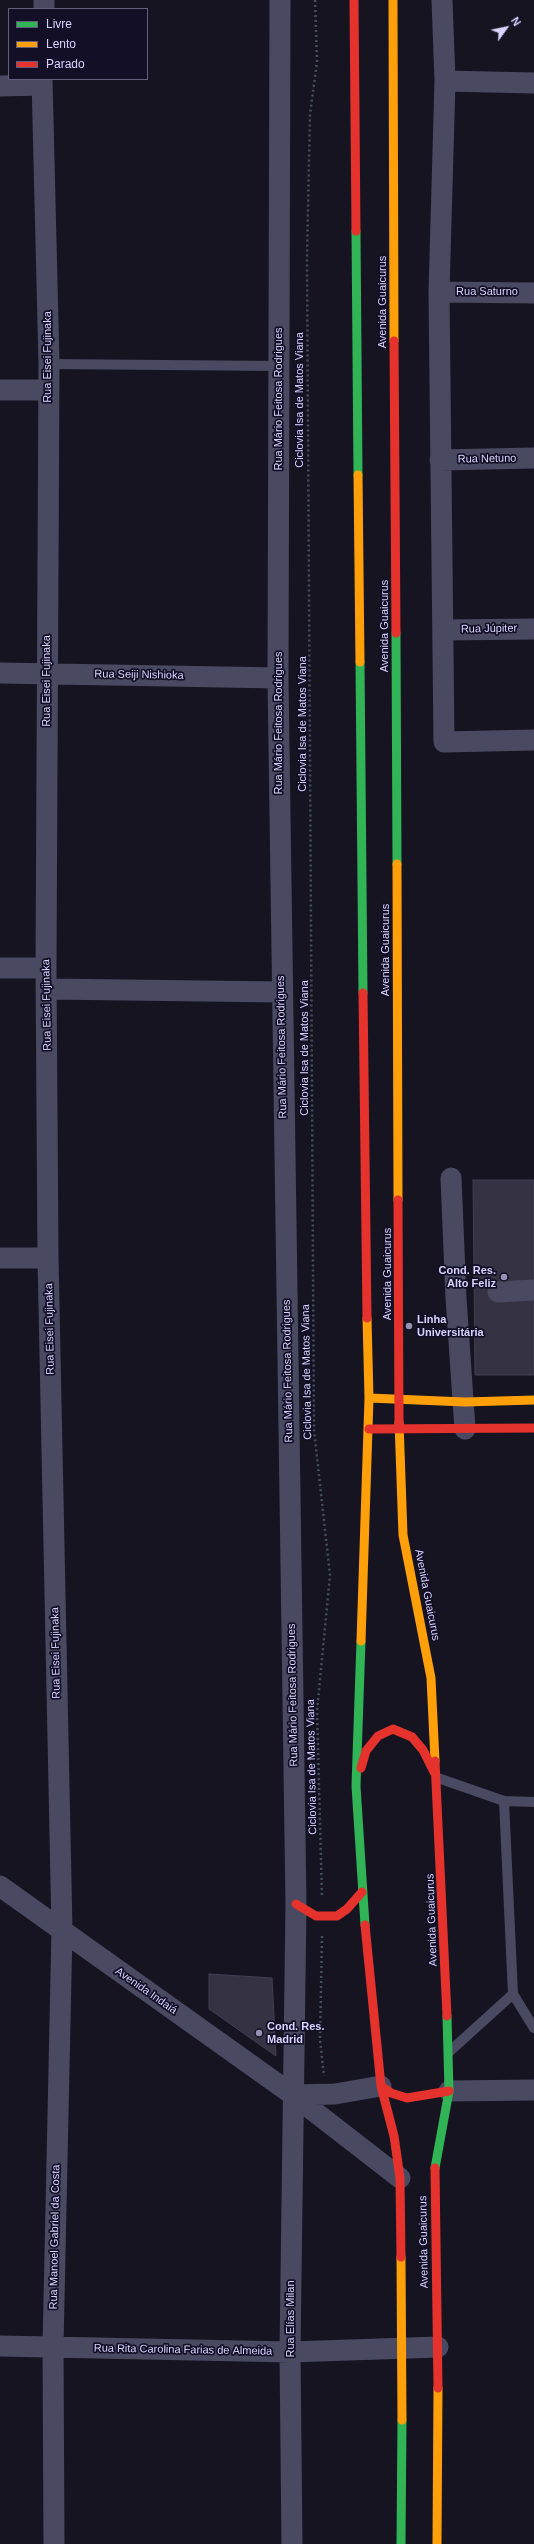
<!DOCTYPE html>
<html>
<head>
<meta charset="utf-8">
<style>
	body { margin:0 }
	#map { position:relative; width:534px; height:2544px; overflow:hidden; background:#161421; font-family:Helvetica,sans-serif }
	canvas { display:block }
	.legend { position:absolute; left:8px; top:8px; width:140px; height:72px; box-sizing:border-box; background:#130f26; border:1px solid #625e7d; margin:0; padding:5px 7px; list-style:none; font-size:12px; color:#d9d4ff }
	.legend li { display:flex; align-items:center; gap:8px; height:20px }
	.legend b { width:20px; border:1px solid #625e7d }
	.north { position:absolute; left:486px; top:8px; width:40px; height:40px; -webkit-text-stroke:3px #130f26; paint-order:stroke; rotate:57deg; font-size:11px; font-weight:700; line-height:16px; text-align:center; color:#d9d4ff }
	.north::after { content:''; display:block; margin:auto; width:14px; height:18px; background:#d9d4ff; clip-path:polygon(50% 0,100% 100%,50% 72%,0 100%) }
</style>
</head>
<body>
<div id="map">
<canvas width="534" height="2544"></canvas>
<ul class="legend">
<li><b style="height:5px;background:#30b455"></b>Livre</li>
<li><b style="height:5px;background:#ff9f0a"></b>Lento</li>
<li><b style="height:5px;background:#e5322d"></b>Parado</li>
</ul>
<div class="north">N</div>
</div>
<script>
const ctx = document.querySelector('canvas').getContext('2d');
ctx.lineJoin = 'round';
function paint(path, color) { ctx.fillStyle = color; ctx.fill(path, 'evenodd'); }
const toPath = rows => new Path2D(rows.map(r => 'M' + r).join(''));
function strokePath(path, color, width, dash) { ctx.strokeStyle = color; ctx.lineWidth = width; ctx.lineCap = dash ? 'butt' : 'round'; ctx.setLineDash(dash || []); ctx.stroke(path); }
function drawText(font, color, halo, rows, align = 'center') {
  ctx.font = font + ' Helvetica,sans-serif'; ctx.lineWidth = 3.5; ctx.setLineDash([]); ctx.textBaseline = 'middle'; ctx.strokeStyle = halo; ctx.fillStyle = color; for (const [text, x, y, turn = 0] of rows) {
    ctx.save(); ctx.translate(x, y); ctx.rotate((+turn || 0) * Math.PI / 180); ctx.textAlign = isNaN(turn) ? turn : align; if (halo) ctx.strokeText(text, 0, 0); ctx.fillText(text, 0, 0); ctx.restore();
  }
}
const building = toPath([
	[473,1180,534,1180,534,1375,475,1375,473,1180],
	[209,1974,272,1978,276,2056,209,2009,209,1974]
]);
paint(building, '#343243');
strokePath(building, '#433f54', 1);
strokePath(toPath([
	[315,0,317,62,310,114,307,258,314,1430,330,1575,317,1711,322,1897],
	[322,1936,320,2040,324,2076]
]), '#44505f', 2.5, [2, 3]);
strokePath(toPath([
	[49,364,280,366],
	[438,1778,504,1801,534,1802],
	[504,1801,513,1994,534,2028],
	[449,2052,513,1994]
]), '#4a4962', 10);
strokePath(toPath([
	[280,0,278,678,296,1904,290,2352,292,2544],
	[442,0,445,81,439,292,444,742,534,740],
	[44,9,44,0],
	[42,79,49,364,46,968,48,1258,62,1930,53,2346,54,2544],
	[445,81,534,83],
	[0,86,42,85],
	[439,292,534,293],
	[0,390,48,390],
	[440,460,534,458],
	[444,630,534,629],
	[0,673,278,678],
	[0,968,46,968],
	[48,989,281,992],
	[451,1178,456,1298,465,1429],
	[0,1258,48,1258],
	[498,1292,534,1290],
	[0,1886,293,2095,400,2178],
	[449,2091,534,2090],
	[293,2095,335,2094,381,2086],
	[0,2346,290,2352,438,2347]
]), '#4a4962', 21);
strokePath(toPath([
	[356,231,358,475],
	[396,633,397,864],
	[360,662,363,993],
	[361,1641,356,1786,365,1925],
	[435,2168,449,2091,447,2016],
	[401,2544,402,2420]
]), '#30b455', 9);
strokePath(toPath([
	[393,0,394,341],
	[358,475,360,662],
	[397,864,398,1200],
	[369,1398,465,1402,534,1400],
	[399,1422,403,1535,431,1678,435,1761],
	[361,1641,369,1398,367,1318],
	[401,2257,402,2420],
	[437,2544,438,2388]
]), '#ff9f0a', 9);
strokePath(toPath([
	[354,0,356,231],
	[394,341,396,633],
	[363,993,367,1318],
	[398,1200,399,1422],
	[369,1429,534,1428],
	[435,1761,447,2016],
	[361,1768,366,1751,378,1736,393,1729,412,1737,423,1750,434,1772],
	[296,1904,316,1916,337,1916,347,1909,362,1892],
	[365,1925,381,2086,394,2136,400,2178,401,2257],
	[381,2086,391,2093,407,2098,449,2091],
	[435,2168,438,2388]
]), '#e5322d', 9);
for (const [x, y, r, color] of [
	[504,1277,4,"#9591b1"],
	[409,1326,4,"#9591b1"],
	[259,2033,4,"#9591b1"]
]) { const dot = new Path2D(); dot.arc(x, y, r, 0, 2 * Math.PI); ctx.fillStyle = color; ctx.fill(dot); strokePath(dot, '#130f26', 1.5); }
drawText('11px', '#d9d4ff', '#130f26', [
	["Rua Saturno",487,292],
	["Avenida Guaicurus",383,302,-90],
	["Rua Eisei Fujinaka",48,357,-90],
	["Rua Mário Feitosa Rodrigues",279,399,-90],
	["Ciclovia Isa de Matos Viana",300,400,-90],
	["Rua Netuno",487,459,-1],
	["Avenida Guaicurus",385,626,-90],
	["Rua Júpiter",489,629,-1],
	["Rua Seiji Nishioka",139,675,1],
	["Rua Eisei Fujinaka",47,681,-90],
	["Rua Mário Feitosa Rodrigues",279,723,-90],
	["Ciclovia Isa de Matos Viana",303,724,-90],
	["Avenida Guaicurus",386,950,-90],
	["Rua Eisei Fujinaka",47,1005,-91],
	["Rua Mário Feitosa Rodrigues",282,1047,-91],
	["Ciclovia Isa de Matos Viana",305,1048,-90],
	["Avenida Guaicurus",388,1274,-90],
	["Rua Eisei Fujinaka",50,1329,-91],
	["Rua Mário Feitosa Rodrigues",288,1371,-91],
	["Ciclovia Isa de Matos Viana",307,1372,-91],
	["Avenida Guaicurus",427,1595,79],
	["Rua Eisei Fujinaka",56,1653,-91],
	["Rua Mário Feitosa Rodrigues",293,1695,-91],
	["Ciclovia Isa de Matos Viana",312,1767,-91],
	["Avenida Guaicurus",432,1920,-92],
	["Avenida Indaiá",146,1991,35],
	["Rua Manoel Gabriel da Costa",55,2237,-89],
	["Avenida Guaicurus",424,2242,-91],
	["Rua Elías Milan",291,2319,-90],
	["Rua Rita Carolina Farias de Almeida",183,2350,1]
]);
drawText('bold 11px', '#d9d4ff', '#130f26', [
	["Cond. Res.",496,1271,"right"],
	["Alto Feliz",496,1284,"right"],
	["Linha",417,1320],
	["Universitária",417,1333],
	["Cond. Res.",267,2027],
	["Madrid",267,2040]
], 'left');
</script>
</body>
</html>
